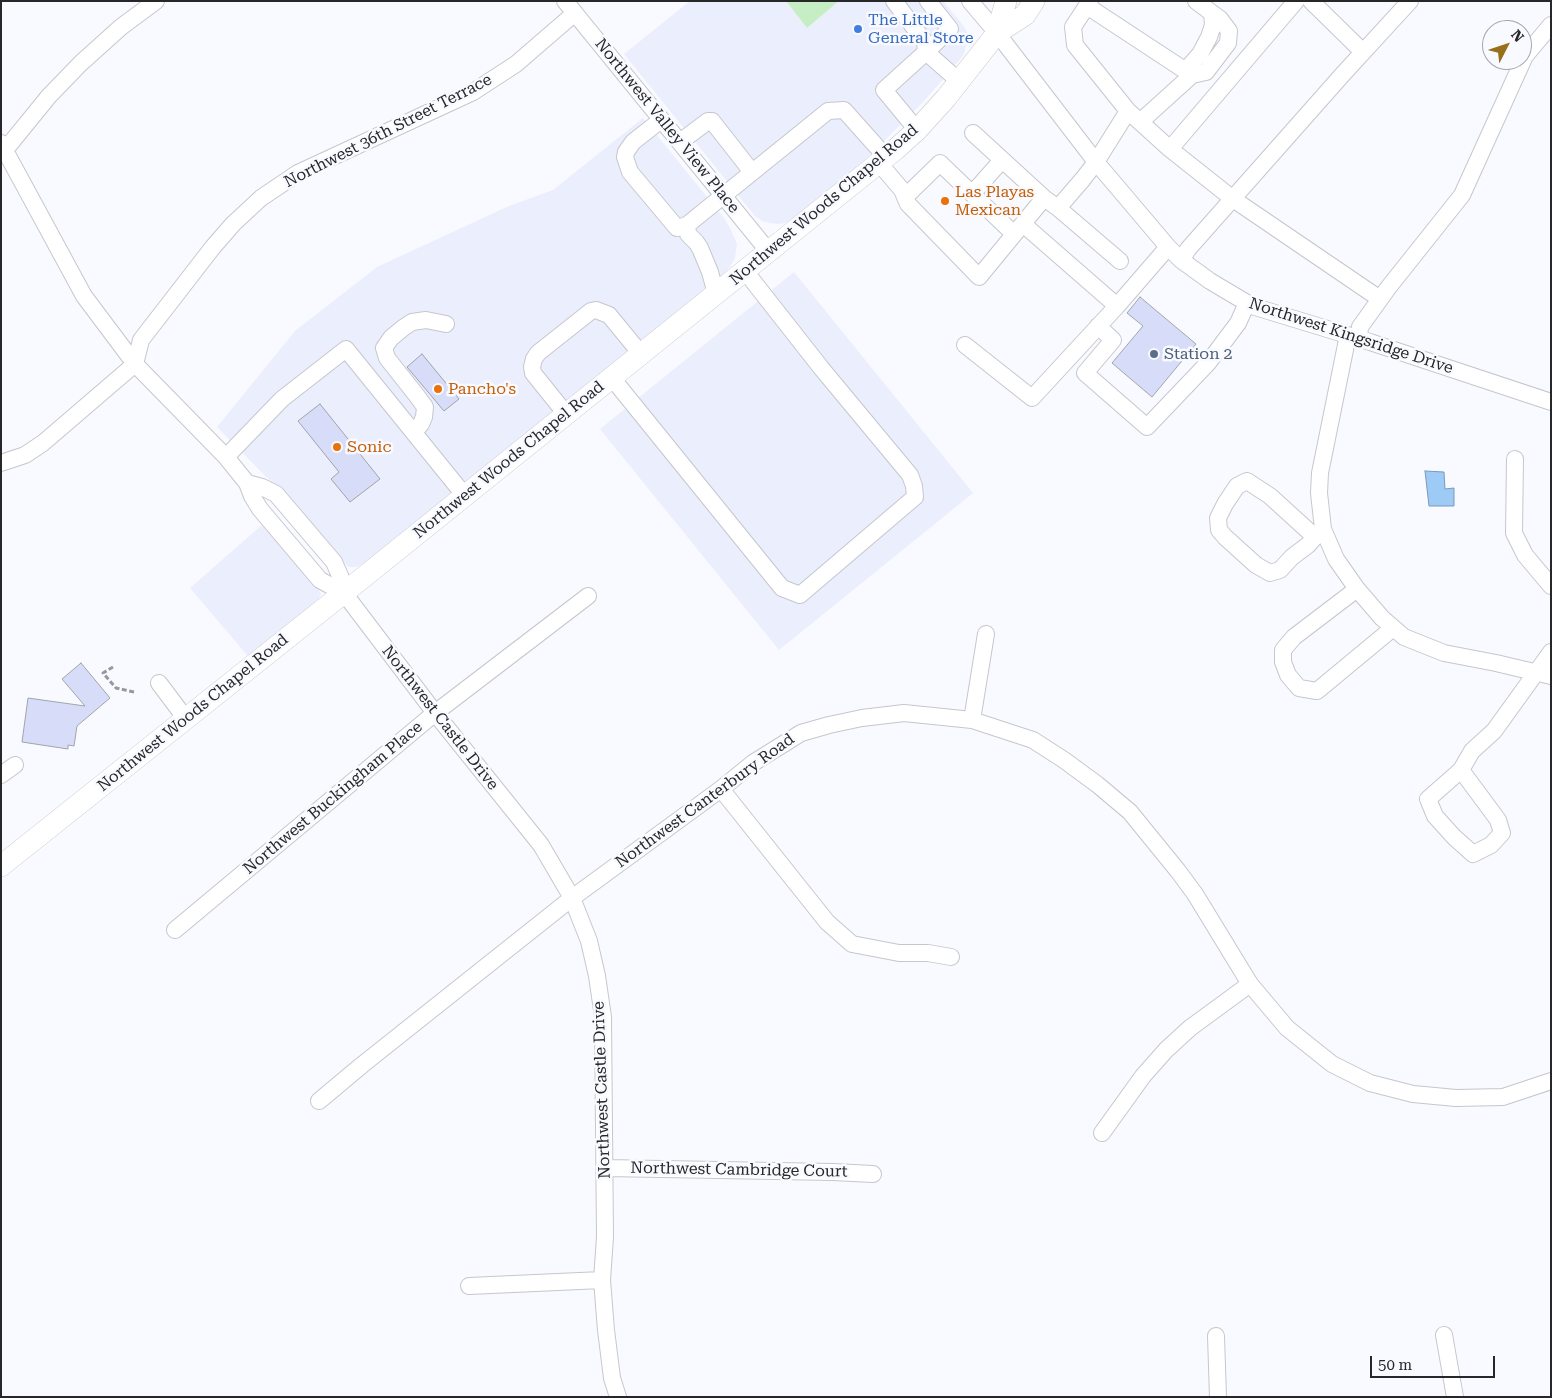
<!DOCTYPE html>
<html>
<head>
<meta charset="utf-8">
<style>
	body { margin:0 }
	#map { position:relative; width:1552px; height:1398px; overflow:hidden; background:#f8faff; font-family:"Roboto Serif",serif }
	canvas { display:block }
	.frame { position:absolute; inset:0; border:2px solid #27272a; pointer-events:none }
	.north { position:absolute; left:1482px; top:20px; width:50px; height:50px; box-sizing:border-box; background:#f8faff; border:1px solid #a4a6aa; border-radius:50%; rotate:49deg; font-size:14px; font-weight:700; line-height:20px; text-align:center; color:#27272a }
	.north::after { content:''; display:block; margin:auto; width:18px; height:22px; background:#986f1b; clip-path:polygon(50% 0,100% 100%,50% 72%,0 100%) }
	.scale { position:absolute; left:1370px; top:1356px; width:125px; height:22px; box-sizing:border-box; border:2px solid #27272a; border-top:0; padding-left:6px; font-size:15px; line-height:18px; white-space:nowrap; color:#27272a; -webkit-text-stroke:4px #f8faff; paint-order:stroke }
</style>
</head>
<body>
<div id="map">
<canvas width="1552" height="1398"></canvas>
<div class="frame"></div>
<div class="north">N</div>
<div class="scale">50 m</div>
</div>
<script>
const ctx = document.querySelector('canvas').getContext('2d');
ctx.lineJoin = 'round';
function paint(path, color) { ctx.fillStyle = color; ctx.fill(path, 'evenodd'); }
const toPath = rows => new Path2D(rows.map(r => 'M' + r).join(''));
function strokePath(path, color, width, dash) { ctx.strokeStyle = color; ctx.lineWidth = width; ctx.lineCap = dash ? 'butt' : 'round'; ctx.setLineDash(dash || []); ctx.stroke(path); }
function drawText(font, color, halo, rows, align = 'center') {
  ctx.font = font + ' "Roboto Serif",serif'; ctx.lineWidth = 5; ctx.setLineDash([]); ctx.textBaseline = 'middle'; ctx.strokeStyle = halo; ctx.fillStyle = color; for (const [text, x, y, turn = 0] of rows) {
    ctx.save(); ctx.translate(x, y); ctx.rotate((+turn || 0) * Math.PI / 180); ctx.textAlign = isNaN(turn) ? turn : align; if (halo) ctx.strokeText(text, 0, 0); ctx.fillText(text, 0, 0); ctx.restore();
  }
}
paint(toPath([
	[690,1,786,1,807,28,839,1,943,1,963,25,968,34,968,40,963,56,924,101,863,162,796,217,785,223,779,224,770,223,762,221,755,216,624,54],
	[643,118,724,218,730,228,737,244,735,258,730,267,699,300,364,564,355,567,349,567,343,562,300,511,217,427,295,331,377,267,509,206,553,190],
	[794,272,973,493,779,650,600,429],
	[262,525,318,588,321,594,316,604,248,656,190,588]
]), '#ebeefc');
paint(toPath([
	[786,1,839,1,807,28]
]), '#c5eec4');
const water = toPath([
	[1425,471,1444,472,1445,489,1454,488,1454,506,1429,506,1425,471]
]);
paint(water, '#9ecaf6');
strokePath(water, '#7a99b9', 1);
const building = toPath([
	[1140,297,1196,344,1152,397,1112,363,1143,326,1127,313,1140,297],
	[422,354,459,399,444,411,407,367,422,354],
	[320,404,380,479,350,502,331,479,339,472,298,421,320,404],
	[81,663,110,698,77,726,74,746,68,745,68,749,22,742,28,698,85,706,62,679,81,663]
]);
paint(building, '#d7ddf9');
strokePath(building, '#a2a4aa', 1);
const minor = toPath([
	[565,1,769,252],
	[894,1,925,42,926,52,884,90,917,130],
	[928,1,950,29,926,52,959,81],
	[970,1,997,33,1096,162,1168,247,1181,260,1210,281,1252,306,1370,342,1551,402],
	[1311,1,1363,52],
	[1087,6,1192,75],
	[1185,71,1200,54,1209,37,1213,25,1212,13],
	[1128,111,1170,149,1233,199,1380,299],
	[661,120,633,142,626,152,625,157,630,172,677,228,687,225,828,111,844,110,886,157],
	[1140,122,1192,75,1206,72,1228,43,1229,31,1220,19,1196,1],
	[680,142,708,121,712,121,752,172],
	[1,143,84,296,135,364,226,457,247,483,252,496,260,509,320,580,344,593,435,713,541,845,572,898,589,941,597,976,603,1017,605,1237,602,1280,606,1330,612,1378,618,1397],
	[1170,149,1296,1],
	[5,150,49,96,81,63,121,27,156,1],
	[879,163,902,190,908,204,979,277,1044,198,973,133],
	[972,194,1002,160],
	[905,197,940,163,1014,234],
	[1044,198,1058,208,1083,179,1096,162,1128,111,1075,45,1073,27,1090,1],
	[1058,208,1120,261],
	[1023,224,1117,306,1168,247],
	[687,225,688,234,696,242,700,248,710,272,716,294],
	[1181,260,1189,248,1343,74,1410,1],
	[1098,326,1113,340,1085,373,1147,427,1208,363,1238,323,1247,303],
	[1348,335,1320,473,1319,493,1323,529,1336,559,1357,589,1382,618,1404,637,1444,653,1496,663,1551,676],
	[1359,338,1360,327,1388,288,1462,195,1525,56,1551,25],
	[965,345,1032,398,1117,306],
	[612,378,782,588,800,595,915,497,914,486,910,475,822,369,745,271],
	[566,414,533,373,532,367,534,359,538,353,591,311,596,310,609,315,641,354],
	[414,432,421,424,424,417,425,407,417,396,387,358,384,348,391,338,403,328,412,322,426,320,446,324],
	[226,457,282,399,346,349,465,496],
	[1515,459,1514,533,1525,555,1551,586],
	[1,463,25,455,43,443,135,364,141,340,213,247,233,224,261,198,298,173,473,92,516,64,575,13],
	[247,483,262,487,276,494,334,562,341,578,344,593],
	[1315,537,1270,496,1247,481,1237,486,1225,504,1218,518,1219,530,1225,537,1256,565,1270,573,1280,570,1292,557,1308,545,1315,537,1323,529],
	[1357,589,1294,637,1283,650,1283,662,1288,675,1299,688,1317,691,1393,628],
	[159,683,186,719],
	[972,720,986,634],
	[1461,770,1498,820,1502,833,1491,845,1473,854,1454,837,1435,816,1428,799,1461,770,1472,751,1494,731,1551,652],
	[1,775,15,765],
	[721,789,827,922,852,944,899,953,928,953,951,957],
	[175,930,435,713,588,596],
	[319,1101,362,1065,572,898,721,789,753,763,801,733,829,725,862,718,904,713,972,720,1033,740,1064,760,1098,785,1130,812,1178,871,1195,894,1250,984,1287,1028,1332,1064,1370,1083,1413,1094,1456,1098,1503,1097,1551,1081],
	[1102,1133,1143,1076,1166,1050,1190,1028,1250,984],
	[605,1168,833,1172,873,1174],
	[469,1286,602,1280],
	[1444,1335,1455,1397],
	[1216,1336,1218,1397]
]);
const major = toPath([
	[997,33,1006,1],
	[1,866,365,576,896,149,917,130,946,98,997,33,1025,15,1034,1]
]);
strokePath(minor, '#c6c7cd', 18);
strokePath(major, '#c6c7cd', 22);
strokePath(toPath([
	[113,667,103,673,116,688,134,692]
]), '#97989c', 3, [5, 2.5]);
strokePath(minor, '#fff', 16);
strokePath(major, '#fff', 21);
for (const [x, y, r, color] of [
	[858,29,5,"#3f7fe0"],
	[945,201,5,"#e8710a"],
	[1154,354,5,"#5c6f8a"],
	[438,389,5,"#e8710a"],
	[337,447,5,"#e8710a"]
]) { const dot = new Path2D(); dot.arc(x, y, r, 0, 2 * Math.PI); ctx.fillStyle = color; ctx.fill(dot); strokePath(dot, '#f8faff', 2); }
drawText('16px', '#366cbe', '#f8faff', [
	["The Little",868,20],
	["General Store",868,38]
], 'left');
drawText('16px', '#27272a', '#f8faff', [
	["Northwest Valley View Place",667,126,51],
	["Northwest 36th Street Terrace",388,131,-27],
	["Northwest Woods Chapel Road",824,205,-40],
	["Northwest Kingsridge Drive",1351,336,18],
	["Northwest Woods Chapel Road",509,460,-39],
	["Northwest Woods Chapel Road",193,713,-39],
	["Northwest Castle Drive",440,718,52],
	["Northwest Buckingham Place",333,798,-40],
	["Northwest Canterbury Road",705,801,-36],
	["Northwest Castle Drive",602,1090,-92],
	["Northwest Cambridge Court",739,1170,1]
]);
drawText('16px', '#c56008', '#f8faff', [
	["Las Playas",955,192],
	["Mexican",955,210],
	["Pancho's",448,389],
	["Sonic",347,447]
], 'left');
drawText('16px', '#4e5e75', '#f8faff', [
	["Station 2",1164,354]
], 'left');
</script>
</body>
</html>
